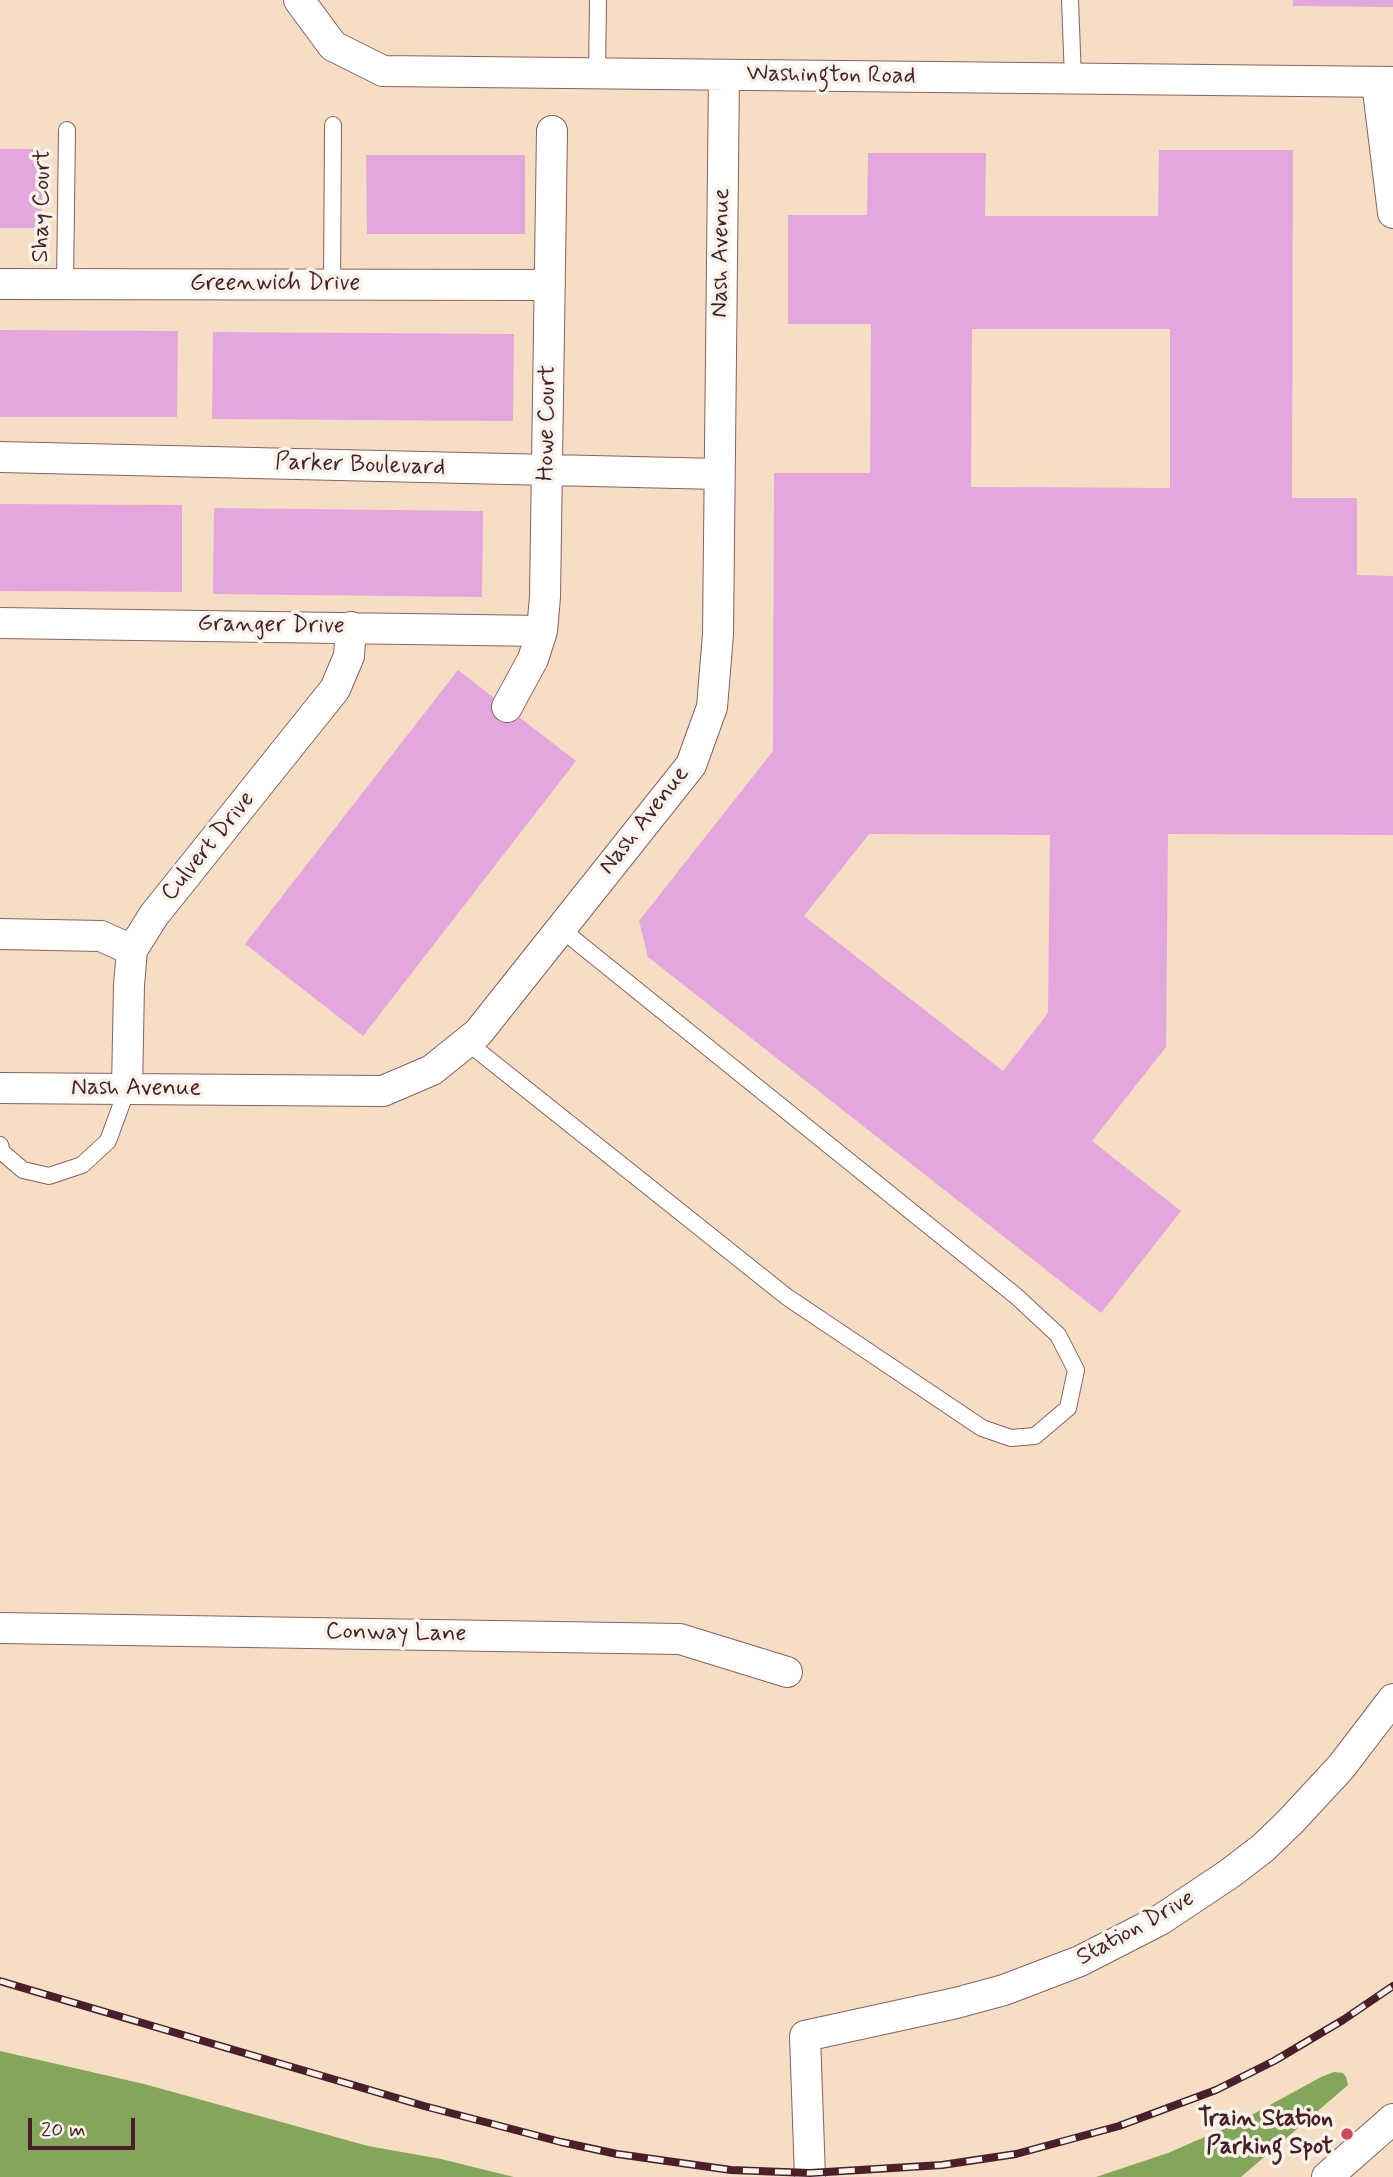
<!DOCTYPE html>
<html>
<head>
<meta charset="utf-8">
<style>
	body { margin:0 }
	#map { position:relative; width:1393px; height:2177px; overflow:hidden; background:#f5dec4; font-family:Mynerve,sans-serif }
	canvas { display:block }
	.scale { position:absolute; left:28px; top:2118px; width:107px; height:32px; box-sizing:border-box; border:4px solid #4a1f2b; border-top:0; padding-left:9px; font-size:21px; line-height:24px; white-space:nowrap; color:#4a1f2b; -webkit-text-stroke:5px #f7f3e8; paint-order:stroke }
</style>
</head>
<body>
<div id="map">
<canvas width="1393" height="2177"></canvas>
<div class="scale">20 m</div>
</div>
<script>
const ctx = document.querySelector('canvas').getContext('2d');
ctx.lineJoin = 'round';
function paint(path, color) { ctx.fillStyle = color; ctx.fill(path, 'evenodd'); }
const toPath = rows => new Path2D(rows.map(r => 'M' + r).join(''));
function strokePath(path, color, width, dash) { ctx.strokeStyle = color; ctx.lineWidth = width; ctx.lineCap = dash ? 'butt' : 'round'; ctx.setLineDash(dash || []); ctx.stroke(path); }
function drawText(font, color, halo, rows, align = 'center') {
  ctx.font = font + ' Mynerve,sans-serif'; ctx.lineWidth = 7; ctx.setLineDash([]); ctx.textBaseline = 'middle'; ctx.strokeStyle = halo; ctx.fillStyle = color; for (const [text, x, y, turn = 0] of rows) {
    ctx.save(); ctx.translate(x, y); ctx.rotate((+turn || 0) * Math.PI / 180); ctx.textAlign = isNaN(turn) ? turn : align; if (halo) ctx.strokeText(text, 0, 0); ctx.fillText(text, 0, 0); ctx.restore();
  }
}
paint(toPath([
	[0,2051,144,2084,368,2146,441,2159,514,2177,0,2177],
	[1334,2072,1343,2073,1346,2077,1348,2085,1241,2177,1096,2177,1168,2153,1237,2123,1321,2077]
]), '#84a65b');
paint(toPath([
	[1293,0,1393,0,1393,7,1293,6],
	[0,149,42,149,42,228,0,228],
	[1159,150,1293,150,1292,498,1357,498,1357,575,1393,576,1393,835,1168,834,1166,1047,1092,1141,1181,1211,1101,1313,648,957,639,921,773,751,774,473,870,473,871,324,788,324,788,215,867,215,868,153,986,153,985,216,1158,216],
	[972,329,1170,329,1170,488,971,487],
	[869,834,1050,835,1048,1013,1003,1071,804,916],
	[366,155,525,155,525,234,367,234],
	[0,330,178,331,177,417,0,417],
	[213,332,514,334,513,421,212,419],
	[0,504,182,505,182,592,0,591],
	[214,508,483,511,482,597,213,594],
	[458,670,576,761,363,1036,245,944]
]), '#e3a7de');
const service = toPath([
	[1070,0,1073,79],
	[597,74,598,0],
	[65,284,67,130],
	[332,285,333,125],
	[467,1042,787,1297,982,1428,1011,1438,1035,1436,1068,1408,1076,1370,1058,1335,1016,1296,561,929],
	[0,1145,2,1152,23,1170,49,1176,82,1165,108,1141,127,1089]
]);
const minor = toPath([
	[299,0,333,46,383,71,1393,82],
	[1377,82,1393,213],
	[0,284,550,285],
	[0,457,719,474],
	[0,623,542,631],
	[507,707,533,659,542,631,545,597,552,131],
	[0,934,101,936,132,950],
	[0,1088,383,1091,432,1070,478,1033,691,765,712,707,718,634,724,75],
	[127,1089,129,985,132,950,154,915,335,689,349,656,351,627],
	[0,1628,680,1639,787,1672],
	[810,2177,805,2036,956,2003,1004,1990,1080,1961,1160,1920,1229,1874,1263,1848,1290,1822,1341,1767,1393,1699],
	[1327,2177,1393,2119]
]);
strokePath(service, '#866261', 18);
strokePath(minor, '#866261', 32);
strokePath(service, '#fff', 16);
strokePath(minor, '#fff', 30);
const rail = toPath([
	[0,1981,424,2106,561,2142,617,2154,731,2170,810,2173,942,2165,1016,2154,1119,2126,1216,2090,1274,2061,1343,2020,1393,1986]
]);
strokePath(rail, '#4a1f2b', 8);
strokePath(rail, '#f7f3e8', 5, [16]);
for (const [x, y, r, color] of [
	[1347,2134,7,"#d1495b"]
]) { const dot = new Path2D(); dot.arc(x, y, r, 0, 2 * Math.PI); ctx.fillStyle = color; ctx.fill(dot); strokePath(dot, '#f7f3e8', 2.5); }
drawText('24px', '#4a1f2b', '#f7f3e8', [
	["Washington Road",831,76,1],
	["Shay Court",43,206,-89],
	["Nash Avenue",722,253,-89],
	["Greenwich Drive",275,284],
	["Howe Court",548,423,-89],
	["Parker Boulevard",360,466,2],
	["Granger Drive",271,626,1],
	["Nash Avenue",645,821,-52],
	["Culvert Drive",209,847,-51],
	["Nash Avenue",136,1089],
	["Conway Lane",396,1634,1],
	["Station Drive",1136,1929,-29]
]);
drawText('bold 24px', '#4a1f2b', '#f7f3e8', [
	["Train Station",1333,2120],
	["Parking Spot",1333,2148]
], 'right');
</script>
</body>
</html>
